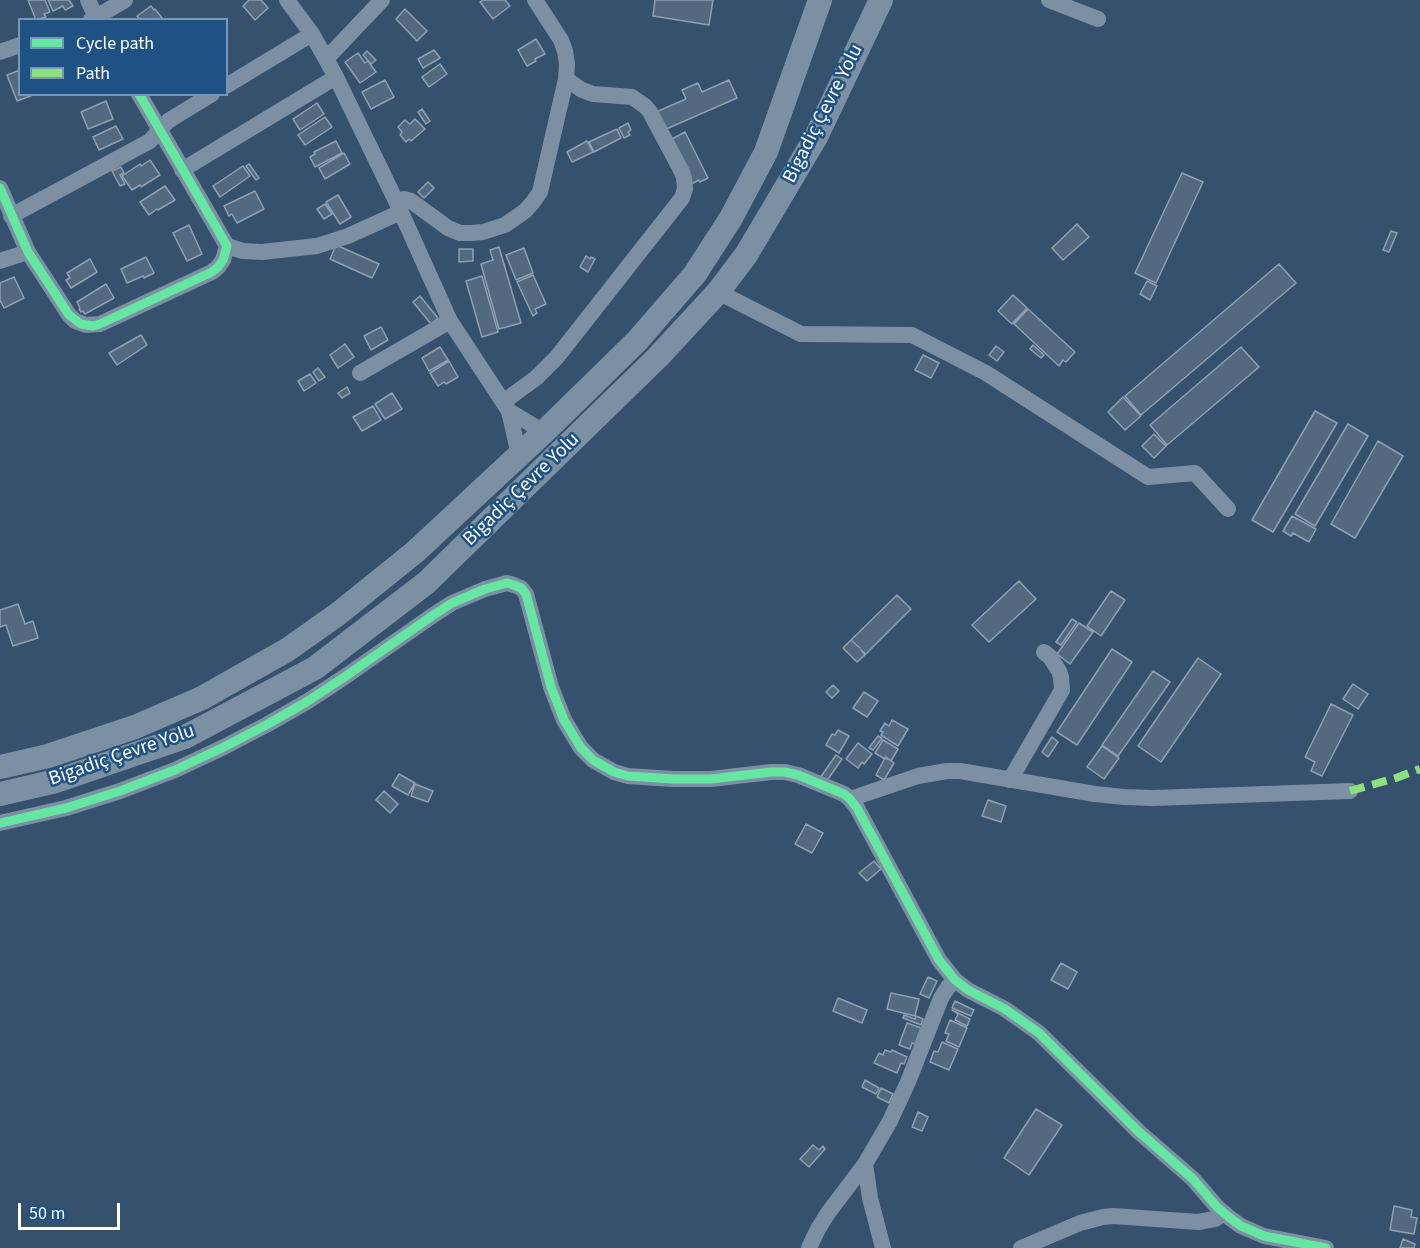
<!DOCTYPE html>
<html>
<head>
<meta charset="utf-8">
<style>
	body { margin:0 }
	#map { position:relative; width:1420px; height:1248px; overflow:hidden; background:#35516d; font-family:"Source Sans 3",sans-serif }
	canvas { display:block }
	.legend { position:absolute; left:18px; top:18px; width:210px; height:78px; box-sizing:border-box; background:#1e5184; border:2px solid #7897b5; margin:0; padding:8px 10px; list-style:none; font-size:18px; color:#fff }
	.legend li { display:flex; align-items:center; gap:12px; height:30px }
	.legend b { width:30px; border:2px solid #7897b5 }
	.scale { position:absolute; left:18px; top:1203px; width:102px; height:27px; box-sizing:border-box; border:3px solid #fff; border-top:0; padding-left:8px; font-size:18px; line-height:21px; white-space:nowrap; color:#fff; -webkit-text-stroke:4px #1e5184; paint-order:stroke }
</style>
</head>
<body>
<div id="map">
<canvas width="1420" height="1248"></canvas>
<ul class="legend">
<li><b style="height:8px;background:#66e7a1"></b>Cycle path</li>
<li><b style="height:8px;background:#8de07e"></b>Path</li>
</ul>
<div class="scale">50 m</div>
</div>
<script>
const ctx = document.querySelector('canvas').getContext('2d');
ctx.lineJoin = 'round';
function paint(path, color) { ctx.fillStyle = color; ctx.fill(path, 'evenodd'); }
const toPath = rows => new Path2D(rows.map(r => 'M' + r).join(''));
function strokePath(path, color, width, dash) { ctx.strokeStyle = color; ctx.lineWidth = width; ctx.lineCap = dash ? 'butt' : 'round'; ctx.setLineDash(dash || []); ctx.stroke(path); }
function drawText(font, color, halo, rows, align = 'center') {
  ctx.font = font + ' "Source Sans 3",sans-serif'; ctx.lineWidth = 5; ctx.setLineDash([]); ctx.textBaseline = 'middle'; ctx.strokeStyle = halo; ctx.fillStyle = color; for (const [text, x, y, turn = 0] of rows) {
    ctx.save(); ctx.translate(x, y); ctx.rotate((+turn || 0) * Math.PI / 180); ctx.textAlign = isNaN(turn) ? turn : align; if (halo) ctx.strokeText(text, 0, 0); ctx.fillText(text, 0, 0); ctx.restore();
  }
}
const building = toPath([
	[28,0,45,0,50,12,44,14,46,17,36,20,28,0],
	[48,0,69,0,73,6,65,10,63,6,53,11,48,0],
	[249,0,261,0,268,8,255,20,243,6,249,0],
	[483,0,505,0,510,6,493,19,480,2,483,0],
	[655,0,713,0,709,25,653,16,655,0],
	[151,6,154,10,155,9,162,18,160,20,140,20,137,16,151,6],
	[405,9,427,31,417,41,396,19,405,9],
	[536,39,545,54,535,59,536,61,527,66,518,50,536,39],
	[434,50,440,58,423,68,418,59,434,50],
	[367,51,376,60,371,64,363,55,367,51],
	[358,53,365,63,368,61,376,72,360,83,345,62,358,53],
	[440,64,447,74,429,87,422,77,440,64],
	[20,70,20,94,33,95,17,101,7,75,20,70],
	[385,80,394,97,371,109,362,92,385,80],
	[729,80,737,98,664,130,656,112,686,99,682,90,698,83,702,92,729,80],
	[106,101,113,119,88,129,81,112,106,101],
	[317,103,324,114,300,130,293,119,317,103],
	[422,109,430,121,426,124,418,112,422,109],
	[325,117,332,127,305,145,298,135,325,117],
	[415,119,425,129,411,141,409,139,406,142,400,135,402,132,398,127,405,120,410,124,415,119],
	[628,123,631,130,628,132,630,135,624,138,619,128,628,123],
	[116,126,123,139,99,150,93,137,116,126],
	[617,129,621,138,594,152,589,142,617,129],
	[685,132,708,178,700,182,699,180,691,184,672,139,685,132],
	[336,141,342,153,315,167,310,157,315,154,314,152,336,141],
	[587,141,593,152,572,162,567,152,587,141],
	[344,153,350,164,325,179,319,168,344,153],
	[150,160,160,175,141,187,140,185,132,190,122,176,140,164,141,166,150,160],
	[249,164,259,178,256,180,246,166,249,164],
	[243,166,250,176,220,197,213,186,243,166],
	[121,167,124,173,120,175,125,184,120,186,112,171,121,167],
	[1182,173,1203,182,1156,283,1135,273,1182,173],
	[428,182,434,188,424,198,418,192,428,182],
	[165,186,175,200,158,210,157,209,149,215,140,202,165,186],
	[255,191,264,209,237,223,232,214,229,216,224,206,255,191],
	[338,195,351,217,340,224,326,202,338,195],
	[325,204,332,214,324,219,317,209,325,204],
	[1077,224,1089,237,1063,260,1052,248,1077,224],
	[189,225,202,254,187,261,173,233,189,225],
	[1391,231,1397,233,1389,252,1383,250,1391,231],
	[336,245,379,264,372,278,330,259,336,245],
	[499,247,521,323,499,329,481,264,493,260,490,250,499,247],
	[524,248,533,273,516,280,506,255,524,248],
	[459,249,473,249,473,261,459,262,459,249],
	[586,256,590,259,591,257,595,259,588,272,580,267,586,256],
	[146,257,154,273,144,278,143,276,127,283,121,269,146,257],
	[90,259,97,272,71,288,66,280,70,278,67,273,90,259],
	[1279,264,1296,283,1141,415,1125,396,1279,264],
	[533,275,546,304,535,309,537,313,533,316,517,282,533,275],
	[482,276,498,332,482,337,466,281,482,276],
	[14,277,24,298,4,308,0,300,0,283,14,277],
	[1147,281,1157,286,1150,300,1140,294,1147,281],
	[106,284,114,298,85,314,83,311,81,312,79,309,80,308,77,302,106,284],
	[1013,295,1027,308,1012,324,998,311,1013,295],
	[420,296,438,318,431,324,413,302,420,296],
	[1028,309,1075,352,1066,362,1063,360,1059,366,1014,324,1028,309],
	[381,327,388,340,371,350,364,336,381,327],
	[141,335,147,345,117,365,109,353,141,335],
	[345,344,354,357,338,368,330,355,345,344],
	[1033,345,1044,355,1041,358,1030,349,1033,345],
	[996,346,1004,352,997,361,989,355,996,346],
	[440,347,448,360,429,371,422,358,440,347],
	[1241,347,1259,367,1167,445,1150,425,1241,347],
	[923,355,939,363,931,378,915,370,923,355],
	[449,361,458,377,446,384,444,382,438,386,430,373,449,361],
	[318,368,325,377,319,381,313,372,318,368],
	[310,374,316,383,304,391,298,381,310,374],
	[347,387,350,393,342,398,338,393,347,387],
	[392,393,402,409,385,419,375,404,392,393],
	[1123,397,1141,416,1125,430,1108,412,1123,397],
	[373,406,381,420,362,431,353,417,373,406],
	[1315,411,1337,423,1273,532,1252,520,1315,411],
	[1348,424,1368,436,1315,526,1295,514,1348,424],
	[1154,434,1166,446,1154,458,1142,446,1154,434],
	[1378,441,1403,456,1355,538,1331,524,1378,441],
	[1292,516,1316,529,1309,542,1293,533,1291,536,1283,531,1292,516],
	[1019,581,1036,599,989,642,972,625,1019,581],
	[1111,591,1125,600,1101,636,1087,626,1111,591],
	[897,595,911,609,866,654,861,650,865,655,857,662,843,648,851,640,860,648,851,640,897,595],
	[18,604,25,624,33,621,38,638,13,646,6,625,0,627,0,610,18,604],
	[1072,619,1077,622,1061,645,1056,642,1072,619],
	[1079,623,1093,632,1070,664,1057,654,1079,623],
	[1112,649,1132,662,1077,745,1057,732,1112,649],
	[1198,658,1221,674,1161,762,1138,746,1198,658],
	[1153,671,1170,682,1118,756,1102,745,1153,671],
	[1353,684,1368,694,1358,709,1343,699,1353,684],
	[833,685,839,691,832,698,826,692,833,685],
	[864,692,878,701,867,717,853,708,864,692],
	[1331,704,1353,715,1322,776,1311,771,1315,762,1305,757,1331,704],
	[892,720,908,729,898,746,881,735,883,732,880,731,885,723,889,726,892,720],
	[838,730,849,736,839,753,826,745,832,734,835,735,838,730],
	[878,736,882,738,873,750,869,748,878,736],
	[1052,737,1058,742,1048,757,1042,752,1052,737],
	[883,740,898,749,891,761,894,763,884,780,876,775,885,758,890,760,886,757,885,759,875,753,883,740],
	[858,743,872,754,864,764,862,762,858,768,846,759,858,743],
	[1102,746,1119,758,1104,779,1087,767,1102,746],
	[836,755,842,759,826,782,820,778,836,755],
	[399,774,415,783,408,795,392,786,399,774],
	[415,784,433,791,428,802,411,796,415,784],
	[384,791,398,804,390,813,376,800,384,791],
	[988,800,1006,806,1001,822,982,816,988,800],
	[806,824,823,833,812,853,795,844,806,824],
	[874,861,881,869,867,881,859,873,874,861],
	[1061,963,1077,972,1068,989,1051,980,1061,963],
	[928,977,937,981,929,998,920,994,928,977],
	[891,993,919,999,915,1016,887,1009,891,993],
	[838,998,867,1010,862,1023,833,1011,838,998],
	[955,1001,974,1010,971,1016,952,1008,955,1001],
	[952,1010,970,1019,967,1026,955,1020,958,1014,952,1010],
	[904,1015,915,1019,916,1016,923,1019,921,1025,903,1018,904,1015],
	[950,1020,967,1028,959,1047,946,1041,949,1034,945,1033,950,1020],
	[907,1023,921,1028,915,1044,912,1043,910,1049,899,1045,907,1023],
	[942,1042,958,1049,949,1070,930,1062,934,1051,938,1052,942,1042],
	[885,1050,891,1052,892,1050,907,1057,904,1064,901,1063,897,1073,874,1063,879,1053,883,1055,885,1050],
	[865,1080,879,1088,876,1094,862,1087,865,1080],
	[881,1088,893,1094,889,1103,877,1097,881,1088],
	[1036,1109,1062,1125,1029,1175,1004,1158,1036,1109],
	[918,1112,928,1117,922,1131,912,1127,918,1112],
	[813,1145,819,1150,823,1146,825,1149,809,1167,800,1159,813,1145],
	[1394,1206,1412,1210,1411,1217,1417,1218,1414,1234,1390,1230,1394,1206],
	[1403,1239,1415,1244,1414,1248,1400,1248,1403,1239]
]);
paint(building, '#53697f');
strokePath(building, '#8fa0b1', 1.5);
strokePath(toPath([
	[88,0,97,20],
	[287,0,312,34,336,77,396,201,450,321,509,411,544,432],
	[1049,0,1098,19],
	[91,20,125,0],
	[0,52,20,45],
	[326,59,382,0],
	[226,86,312,34],
	[139,94,227,246,243,251,262,252,317,246,348,236,401,212],
	[182,170,336,77],
	[0,188,28,252,69,315,75,321,86,325,100,324,212,272,218,267,223,260,227,246],
	[396,201,404,199,411,201,448,228,460,233,471,233,483,232,505,225,525,211,533,202,540,192,566,79,567,64,565,51,561,40,535,0],
	[11,216,150,141,168,121,212,94],
	[0,261,28,252],
	[718,292,801,334,912,335,986,373,1148,477,1195,473,1228,509],
	[360,373,450,321],
	[503,402,536,378,557,357,682,198,685,189,684,178,682,172,650,112,645,106,632,97,593,94,582,90,566,79],
	[509,411,519,455],
	[1010,780,1062,690,1061,677,1059,671,1050,657,1044,652],
	[850,799,918,776,947,771,960,771,1095,794,1124,797,1153,798,1350,791],
	[0,823,66,808,120,791,175,770,224,747,268,724,308,701,343,678,432,616,452,603,485,589,507,583,514,585,521,588,526,594,551,687,564,720,581,748,593,760,614,772,628,776,673,779,711,779,771,772,785,772,798,775,844,794,850,799,857,808,939,960,955,980,968,990,1005,1009,1039,1033,1139,1132,1193,1179,1217,1207,1230,1218,1241,1226,1264,1236,1326,1248],
	[865,1164,870,1198,883,1248],
	[809,1248,818,1229,828,1213,865,1164,890,1121,908,1082,941,998,948,987,955,980],
	[1021,1248,1080,1223,1103,1217,1113,1216,1198,1222,1215,1219,1224,1213]
]), '#7c8fa3', 16);
strokePath(toPath([
	[0,767,48,756,135,727,202,698,287,650,338,614,415,552,544,432,637,341,695,274,731,218,766,152,820,0],
	[0,794,56,781,185,737,315,668,426,583,658,357,718,292,746,255,816,137,881,0]
]), '#7c90a3', 24);
strokePath(toPath([
	[1350,791,1396,778,1420,769]
]), '#8de07e', 8, [15, 8]);
strokePath(toPath([
	[0,188,28,252,69,315,81,324,93,326,100,324,212,272,218,267,223,260,227,246,139,94],
	[0,823,66,808,120,791,175,770,224,747,268,724,308,701,343,678,432,616,452,603,485,589,507,583,514,585,521,588,526,594,551,687,564,720,581,748,593,760,614,772,628,776,673,779,711,779,771,772,785,772,798,775,844,794,850,799,857,808,939,960,955,980,968,990,1005,1009,1039,1033,1139,1132,1193,1179,1217,1207,1230,1218,1241,1226,1264,1236,1326,1248]
]), '#66e7a1', 9);
drawText('20px', '#fff', '#1e5184', [
	["Bigadiç Çevre Yolu",824,114,-63],
	["Bigadiç Çevre Yolu",522,490,-44],
	["Bigadiç Çevre Yolu",122,756,-19]
]);
</script>
</body>
</html>
